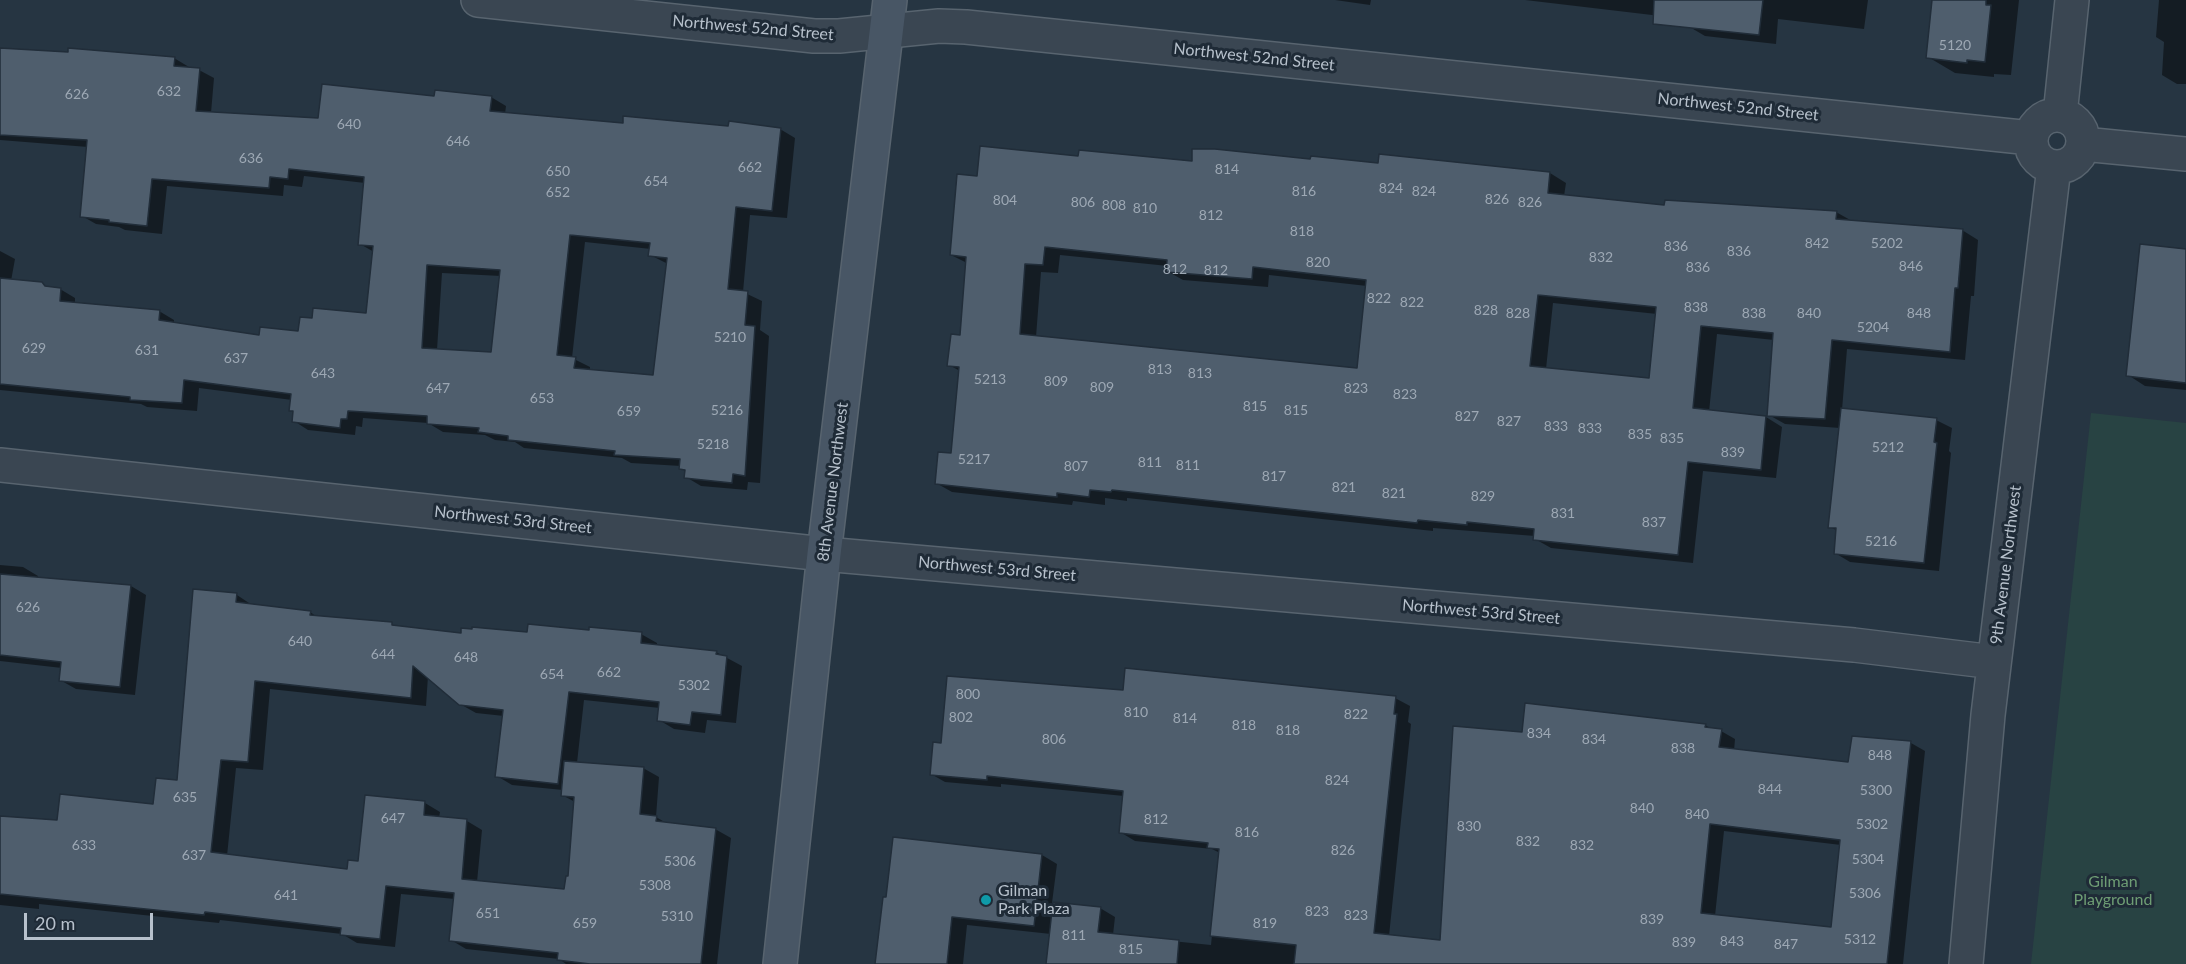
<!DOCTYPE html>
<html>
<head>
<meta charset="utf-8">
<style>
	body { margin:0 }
	#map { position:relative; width:2186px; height:964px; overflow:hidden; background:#263542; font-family:Lato,sans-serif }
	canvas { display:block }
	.scale { position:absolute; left:24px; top:913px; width:129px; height:27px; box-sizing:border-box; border:3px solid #b7c1cc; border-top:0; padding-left:8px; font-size:18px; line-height:21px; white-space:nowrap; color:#b7c1cc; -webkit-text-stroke:4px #1f2b37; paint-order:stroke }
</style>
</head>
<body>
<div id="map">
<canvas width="2186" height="964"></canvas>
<div class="scale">20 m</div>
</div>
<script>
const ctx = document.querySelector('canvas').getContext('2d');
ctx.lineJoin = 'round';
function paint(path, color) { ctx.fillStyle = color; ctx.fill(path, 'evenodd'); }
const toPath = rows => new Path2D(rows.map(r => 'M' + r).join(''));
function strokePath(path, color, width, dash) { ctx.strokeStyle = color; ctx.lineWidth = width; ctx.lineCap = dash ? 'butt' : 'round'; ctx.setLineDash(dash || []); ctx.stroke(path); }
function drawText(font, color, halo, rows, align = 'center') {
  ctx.font = font + ' Lato,sans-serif'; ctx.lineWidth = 6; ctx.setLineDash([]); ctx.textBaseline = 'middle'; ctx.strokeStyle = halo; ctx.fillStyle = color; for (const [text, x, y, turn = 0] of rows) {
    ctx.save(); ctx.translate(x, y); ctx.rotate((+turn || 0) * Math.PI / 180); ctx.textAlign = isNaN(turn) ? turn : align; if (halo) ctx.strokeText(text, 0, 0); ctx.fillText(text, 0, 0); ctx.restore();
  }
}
paint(toPath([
	[2091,413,2186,423,2186,964,2031,964]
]), '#284343');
paint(toPath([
	[1335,0,1371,0,1370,5],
	[1525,0,1868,0,1864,29,1778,19,1776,44,1705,36,1688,26,1652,15],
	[1934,0,2019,0,2011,75,1994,74,1994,77,1955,73,1928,57],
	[2159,0,2186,0,2186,84,2177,84,2162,75,2164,42,2156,37],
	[0,49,174,58,189,67,189,69,199,70,214,78,211,113,319,120,435,98,491,97,506,106,505,114,624,125,780,129,795,138,787,218,750,215,743,292,762,301,760,330,769,336,760,483,748,482,747,490,701,486,686,477,686,472,681,468,681,466,631,463,622,458,524,448,515,442,495,440,485,435,443,432,428,423,363,418,362,427,356,426,355,435,308,430,294,421,295,412,291,410,292,400,199,388,197,411,147,407,141,404,0,390,0,251,15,259,11,281,42,284,49,288,60,289,75,298,75,304,159,311,174,320,174,324,261,336,299,332,313,319,367,315,374,252,360,244,365,183,304,176,302,187,284,185,283,196,167,186,162,234,125,230,119,227,96,224,82,216,88,147,0,140],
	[585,242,651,249,650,255,668,264,654,377,590,371,590,367,572,358],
	[442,273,501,276,493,353,437,350],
	[1381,156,1550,173,1566,183,1564,196,1666,207,1836,212,1852,221,1962,230,1978,240,1974,296,1971,296,1965,360,1847,349,1842,410,1936,420,1952,428,1949,451,1951,453,1939,571,1850,562,1835,553,1838,531,1830,527,1840,428,1785,424,1769,415,1774,340,1717,334,1709,412,1766,417,1782,427,1776,478,1703,471,1693,563,1551,548,1535,539,1535,536,1433,528,1433,531,1127,498,1127,501,1105,498,1105,505,1073,501,1072,505,952,492,936,483,952,455,960,371,949,365,961,337,967,263,951,255,978,178,1080,157,1193,162,1312,161,1380,165],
	[1060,255,1168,266,1167,271,1183,280,1268,287,1269,275,1367,286,1358,370,1036,337,1041,272,1058,273],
	[1553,303,1657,314,1651,380,1546,369],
	[2186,250,2186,390,2145,386,2128,375],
	[0,565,23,567,38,576,38,579,131,586,146,595,135,695,76,689,60,680,62,668,0,661],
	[237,595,252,605,310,612,319,618,391,624,398,627,462,634,590,632,641,634,657,643,657,646,716,652,742,666,736,723,707,720,705,733,674,729,659,720,660,708,584,700,577,763,643,768,659,777,656,817,668,824,715,829,731,838,717,964,566,964,559,959,466,949,451,940,455,899,401,894,395,947,357,943,342,934,220,920,219,923,39,904,39,909,0,905,0,817,58,822,154,805,178,782],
	[428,676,460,704,476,713,504,716,497,776,512,785,563,790,562,795,575,802,570,878,566,891,477,882,482,830,467,821,439,818,440,812,425,803,359,863,348,870,227,856,236,768,263,770,270,689,426,706],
	[1124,692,1395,698,1410,706,1408,722,1411,724,1389,936,1441,941,1523,734,1705,725,1712,729,1721,731,1735,739,1734,751,1850,764,1911,743,1925,751,1903,964,1048,964,1051,934,967,925,963,964,877,964,1042,855,1057,864,1052,903,1100,908,1115,917,1113,935,1211,945,1220,853,1212,849,1135,841,1120,832,1124,796,1001,784,1001,787,945,782,931,774,943,744],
	[1724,831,1841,845,1832,928,1715,916]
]), '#0007');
const building = toPath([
	[1654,0,1763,0,1759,35,1653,24,1654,0],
	[1932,0,1986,0,1986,5,1991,5,1985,62,1967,60,1967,63,1926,58,1932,0],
	[0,48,68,52,68,48,175,57,174,66,200,68,196,111,318,118,322,84,434,96,435,90,492,96,490,111,623,123,623,116,728,126,729,121,781,128,772,211,736,207,728,289,748,291,745,325,755,326,745,476,733,474,732,483,684,478,685,470,679,469,680,459,614,455,615,451,508,440,508,436,478,432,479,428,427,424,427,416,348,411,347,419,341,419,340,428,292,422,293,411,289,411,291,394,184,380,182,403,130,400,130,397,0,384,0,278,42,282,45,286,61,288,60,301,160,310,159,320,259,335,260,327,298,331,300,317,312,318,313,308,366,313,373,246,358,245,364,177,289,169,288,179,270,177,269,188,152,179,147,226,109,222,109,220,80,217,87,140,0,135,0,48],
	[570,235,650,243,648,256,667,258,653,375,574,368,576,357,557,355,570,235],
	[427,265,500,270,491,352,422,348,427,265],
	[980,146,1078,156,1079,150,1192,161,1192,149,1215,149,1310,159,1311,156,1378,163,1379,154,1550,172,1548,193,1664,205,1665,200,1837,211,1836,219,1963,229,1958,288,1955,288,1950,352,1832,340,1825,419,1767,416,1773,333,1701,326,1693,408,1766,416,1761,470,1688,462,1678,555,1533,540,1534,529,1467,522,1467,525,1418,520,1417,523,1112,490,1111,492,1090,490,1089,497,1057,493,1057,497,935,484,938,452,951,453,959,367,947,366,951,334,960,335,966,257,950,255,957,174,977,176,980,146],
	[1045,247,1167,260,1166,272,1252,279,1253,267,1366,280,1357,368,1020,334,1025,264,1043,265,1045,247],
	[1538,295,1656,307,1649,378,1530,366,1538,295],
	[2140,244,2186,249,2186,383,2126,376,2140,244],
	[1841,408,1937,418,1934,442,1937,443,1924,563,1834,554,1836,528,1828,528,1841,408],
	[0,574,131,585,120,687,59,681,61,662,0,655,0,574],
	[193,589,237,593,236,602,311,611,310,615,392,622,392,625,461,633,461,628,472,629,472,627,527,632,528,624,589,630,589,627,642,632,641,643,717,651,716,654,727,656,721,715,692,712,690,725,657,721,659,702,569,692,558,784,495,777,503,710,459,705,413,666,411,698,255,681,248,762,221,760,211,852,347,869,348,860,358,861,365,795,425,801,424,815,467,819,462,879,564,889,566,876,568,876,574,797,561,796,564,761,644,767,640,814,657,816,656,821,716,828,701,964,590,964,557,960,558,953,449,941,454,893,386,886,380,939,340,935,341,928,205,912,204,915,0,894,0,816,57,820,60,794,153,804,156,778,177,780,193,589],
	[1125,668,1396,696,1394,714,1397,714,1374,933,1440,940,1453,726,1522,732,1525,703,1706,724,1705,727,1722,729,1719,747,1848,762,1852,736,1911,741,1887,964,1294,964,1296,945,1210,936,1219,849,1207,848,1208,843,1119,833,1123,791,987,776,987,780,930,775,933,742,941,743,947,676,1123,690,1125,668],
	[1710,824,1840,840,1831,927,1701,913,1710,824],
	[893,837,1042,854,1034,926,952,917,947,964,875,964,883,897,886,897,893,837],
	[1053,902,1101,907,1098,932,1179,940,1177,964,1046,964,1053,902]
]);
paint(building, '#4f5e6d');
strokePath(building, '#212d39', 1.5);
const street = toPath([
	[478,0,814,36,839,36,939,26,966,27,2031,138],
	'2031 141a26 26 0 1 1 52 0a26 26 0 1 1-52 0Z',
	[2060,115,2072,0],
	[2083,144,2186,154],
	[0,465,824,554,1854,645,1994,662],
	[1966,964,1988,715,2054,167]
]);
const secondary = toPath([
	[780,964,824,554,890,0]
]);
strokePath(street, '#58646f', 36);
strokePath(secondary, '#58646f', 36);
strokePath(street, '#3a4652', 33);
strokePath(secondary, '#485665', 33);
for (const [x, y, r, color] of [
	[986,900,6,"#0f9aa8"]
]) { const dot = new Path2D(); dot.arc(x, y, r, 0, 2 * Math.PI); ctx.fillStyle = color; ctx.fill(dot); strokePath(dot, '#1f2b37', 2); }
drawText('14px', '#9da8b4', null, [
	["5120",1955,45],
	["632",169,91],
	["626",77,94],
	["640",349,124],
	["646",458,141],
	["636",251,158],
	["662",750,167],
	["814",1227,169],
	["650",558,171],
	["654",656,181],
	["824",1391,188],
	["816",1304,191],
	["824",1424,191],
	["652",558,192],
	["826",1497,199],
	["804",1005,200],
	["806",1083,202],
	["826",1530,202],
	["808",1114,205],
	["810",1145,208],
	["812",1211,215],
	["818",1302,231],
	["842",1817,243],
	["5202",1887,243],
	["836",1676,246],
	["836",1739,251],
	["832",1601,257],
	["820",1318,262],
	["846",1911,266],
	["836",1698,267],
	["812",1175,269],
	["812",1216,270],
	["822",1379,298],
	["822",1412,302],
	["838",1696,307],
	["828",1486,310],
	["828",1518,313],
	["838",1754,313],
	["840",1809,313],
	["848",1919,313],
	["5204",1873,327],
	["5210",730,337],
	["629",34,348],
	["631",147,350],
	["637",236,358],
	["813",1160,369],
	["643",323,373],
	["813",1200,373],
	["5213",990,379],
	["809",1056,381],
	["809",1102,387],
	["647",438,388],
	["823",1356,388],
	["823",1405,394],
	["653",542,398],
	["815",1255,406],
	["5216",727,410],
	["815",1296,410],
	["659",629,411],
	["827",1467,416],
	["827",1509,421],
	["833",1556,426],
	["833",1590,428],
	["835",1640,434],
	["835",1672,438],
	["5218",713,444],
	["5212",1888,447],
	["839",1733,452],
	["5217",974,459],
	["811",1150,462],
	["811",1188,465],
	["807",1076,466],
	["817",1274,476],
	["821",1344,487],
	["821",1394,493],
	["829",1483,496],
	["831",1563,513],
	["837",1654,522],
	["5216",1881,541],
	["626",28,607],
	["640",300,641],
	["644",383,654],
	["648",466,657],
	["662",609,672],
	["654",552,674],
	["5302",694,685],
	["800",968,694],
	["810",1136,712],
	["822",1356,714],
	["802",961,717],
	["814",1185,718],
	["818",1244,725],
	["818",1288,730],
	["834",1539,733],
	["806",1054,739],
	["834",1594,739],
	["838",1683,748],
	["848",1880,755],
	["824",1337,780],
	["844",1770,789],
	["5300",1876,790],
	["635",185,797],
	["840",1642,808],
	["840",1697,814],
	["647",393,818],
	["812",1156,819],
	["5302",1872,824],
	["830",1469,826],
	["816",1247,832],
	["832",1528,841],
	["633",84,845],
	["832",1582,845],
	["826",1343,850],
	["637",194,855],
	["5304",1868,859],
	["5306",680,861],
	["5308",655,885],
	["5306",1865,893],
	["641",286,895],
	["823",1317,911],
	["651",488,913],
	["823",1356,915],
	["5310",677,916],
	["839",1652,919],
	["659",585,923],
	["819",1265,923],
	["811",1074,935],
	["5312",1860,939],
	["843",1732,941],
	["839",1684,942],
	["847",1786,944],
	["815",1131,949]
]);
drawText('16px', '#b7c1cc', '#1f2b37', [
	["Northwest 52nd Street",753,28,5],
	["Northwest 52nd Street",1254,57,6],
	["Northwest 52nd Street",1738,107,6],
	["8th Avenue Northwest",833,482,-83],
	["Northwest 53rd Street",513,520,6],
	["9th Avenue Northwest",2006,565,-83],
	["Northwest 53rd Street",997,569,5],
	["Northwest 53rd Street",1481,612,5]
]);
drawText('16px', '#6e9d74', '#1f2b37', [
	["Gilman",2113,882],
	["Playground",2113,900]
]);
drawText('16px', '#b7c1cc', '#1f2b37', [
	["Gilman",998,891],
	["Park Plaza",998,909]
], 'left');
</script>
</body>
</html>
